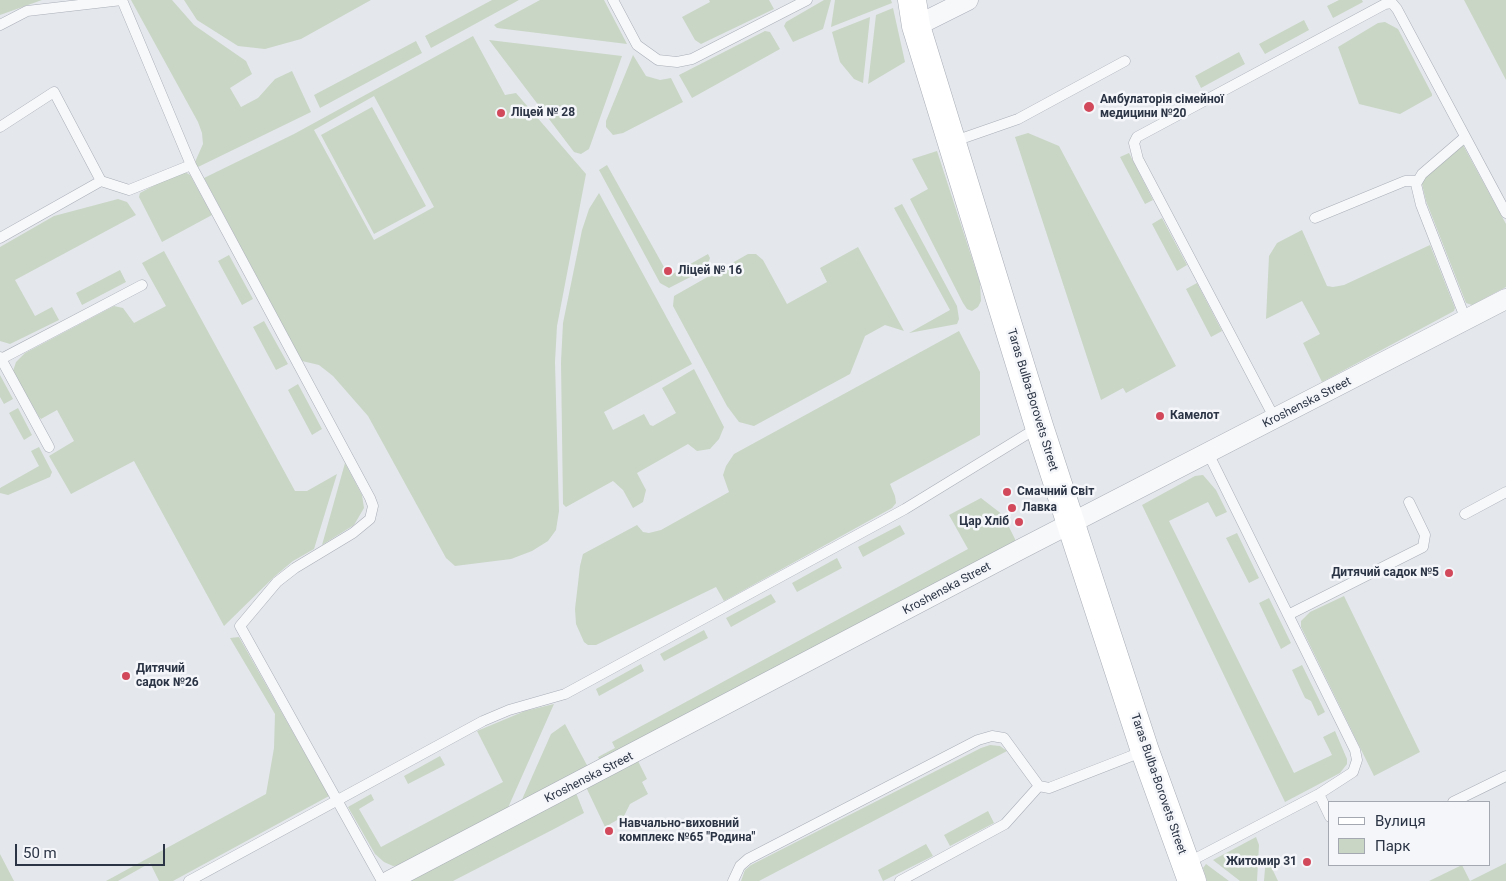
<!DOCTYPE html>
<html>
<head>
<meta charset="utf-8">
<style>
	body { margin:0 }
	#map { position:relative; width:1506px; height:881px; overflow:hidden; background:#e4e7ec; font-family:Roboto,sans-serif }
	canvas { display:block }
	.legend { position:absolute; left:1328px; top:801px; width:162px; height:65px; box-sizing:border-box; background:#f4f6f9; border:1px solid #a4a8b1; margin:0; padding:6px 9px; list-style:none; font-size:15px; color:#2b3445 }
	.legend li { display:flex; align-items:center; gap:10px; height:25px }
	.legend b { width:25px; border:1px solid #a4a8b1 }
	.scale { position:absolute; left:15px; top:844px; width:150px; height:22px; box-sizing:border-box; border:2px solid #2b3445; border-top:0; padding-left:6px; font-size:15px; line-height:18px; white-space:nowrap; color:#2b3445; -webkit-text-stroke:4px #f4f6f9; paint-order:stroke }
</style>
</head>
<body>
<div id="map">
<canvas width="1506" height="881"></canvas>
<ul class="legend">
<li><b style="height:6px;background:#fff"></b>Вулиця</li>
<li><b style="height:14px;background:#c9d6c5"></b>Парк</li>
</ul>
<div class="scale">50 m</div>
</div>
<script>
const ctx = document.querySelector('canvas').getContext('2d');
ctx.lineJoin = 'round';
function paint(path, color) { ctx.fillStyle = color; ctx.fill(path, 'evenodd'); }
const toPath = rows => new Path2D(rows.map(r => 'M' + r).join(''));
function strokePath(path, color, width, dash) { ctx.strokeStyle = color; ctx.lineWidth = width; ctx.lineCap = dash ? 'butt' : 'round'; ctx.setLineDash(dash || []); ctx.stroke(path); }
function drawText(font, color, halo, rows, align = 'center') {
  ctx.font = font + ' Roboto,sans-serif'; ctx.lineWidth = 5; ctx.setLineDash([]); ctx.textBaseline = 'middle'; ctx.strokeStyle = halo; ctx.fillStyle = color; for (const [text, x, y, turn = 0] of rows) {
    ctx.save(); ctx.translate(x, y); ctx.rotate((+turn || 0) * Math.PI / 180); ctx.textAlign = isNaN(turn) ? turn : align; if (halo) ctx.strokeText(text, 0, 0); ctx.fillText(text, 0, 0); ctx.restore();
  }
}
paint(toPath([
	[0,0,42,0,0,15],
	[131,0,172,0,194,25,246,61,252,74,230,88,241,107,258,98,275,79,292,71,311,112,198,167,195,162,203,144,202,133,198,122],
	[184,0,371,0,301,39,265,49,238,46,197,20],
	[492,0,519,0,431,48,425,36],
	[540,0,604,0,627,44,497,28,494,25],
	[709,0,769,0,774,9,701,44,695,40,682,17,710,2],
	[824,0,831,0,823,29,793,42,784,26,786,22],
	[835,0,891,0,892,3,831,27],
	[1339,0,1362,0,1363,2,1333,18,1327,6],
	[1464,0,1506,0,1506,80],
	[893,8,905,62,868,84,876,15],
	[870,17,863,83,854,79,840,62,832,32],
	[1304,20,1309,30,1265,54,1259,44],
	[1385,22,1398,29,1432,94,1432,96,1400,114,1359,104,1338,47,1378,23],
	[765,31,770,32,780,49,692,98,679,75],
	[473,36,505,95,516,93,586,174,557,326,555,362,559,511,556,530,548,541,532,551,511,559,455,566,446,558,368,416,333,376,319,365,302,361,204,178,294,134],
	[374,96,434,207,374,240,314,130],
	[489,40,622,56,589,149,581,154,574,152],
	[416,41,422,53,320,108,314,95],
	[1239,52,1245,64,1201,88,1195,76],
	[633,55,646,76,660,80,671,78,683,102,623,133,613,135,606,127,606,121],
	[372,107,426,206,374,234,321,135],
	[1028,133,1059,146,1176,366,1126,393,1123,388,1101,400,1015,137],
	[1463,145,1506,224,1506,287,1472,305,1466,303,1426,201,1422,184,1424,178],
	[937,151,980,283,981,301,978,307,972,311,967,309,963,303,910,199,928,189,912,159],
	[1129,153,1153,200,1145,204,1120,157],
	[607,165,669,276,708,254,710,258,706,269,669,288,660,283,599,170],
	[179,172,185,172,190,175,212,215,162,242,139,197,140,193],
	[599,193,692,364,604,412,613,430,644,414,650,425,653,426,676,413,662,388,694,369,724,427,719,439,710,449,697,451,688,444,637,473,646,490,643,502,633,508,623,490,613,481,566,507,563,504,561,362,563,323,582,230,589,209],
	[118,199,127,202,136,215,15,280,35,316,52,307,59,320,10,344,0,341,0,247,54,216],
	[902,204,957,306,959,319,957,324,909,333,950,310,894,208],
	[1162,218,1187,265,1177,271,1152,224],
	[1302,230,1327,286,1333,287,1344,285,1430,245,1455,308,1454,311,1322,382,1303,343,1320,334,1302,301,1266,319,1269,256,1277,243],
	[858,247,904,331,885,325,865,336,850,374,754,426,739,422,727,406,673,306,674,296,748,254,756,254,763,260,787,304,827,282,820,268],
	[164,251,295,491,307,491,337,474,314,549,293,561,275,576,224,626,134,461,71,494,49,456,74,441,57,410,41,419,39,417,13,371,16,362,25,353,114,306,123,308,134,323,166,306,142,263],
	[229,255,253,299,242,305,218,261],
	[120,270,126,282,82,305,76,293],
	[1197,283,1222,331,1211,337,1186,289],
	[264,321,288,364,276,370,253,327],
	[959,331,980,372,980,435,890,484,895,496,896,503,892,508,724,601,716,587,596,645,588,645,584,642,576,624,575,609,580,566,583,554,637,525,643,532,649,533,661,530,729,492,723,475,726,466,734,454],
	[0,375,13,399,4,404,0,397],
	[298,384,322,429,312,435,288,390],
	[18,408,32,435,24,440,9,413],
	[39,447,52,472,50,477,8,495,0,493,0,488,39,466,31,451],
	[345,463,362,495,364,508,354,525,322,545],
	[1203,475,1216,490,1227,512,1216,517,1208,502,1169,521,1294,773,1332,755,1323,737,1335,731,1347,759,1347,764,1340,773,1285,802,1142,505,1195,476],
	[981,498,1003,515,1017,543,601,763,598,757,615,748,612,742,968,549,949,515],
	[900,525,905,534,863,557,858,547],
	[1237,533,1259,578,1249,583,1226,538],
	[837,558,842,568,797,592,792,583],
	[771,594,776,602,731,627,726,618],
	[1344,596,1420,752,1374,776,1301,627,1301,621,1310,612],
	[1269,598,1291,643,1281,649,1259,603],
	[704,630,708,638,664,661,660,654],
	[239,637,329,796,173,881,159,881,150,863,118,881,106,881,266,794,274,748,275,714,230,638],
	[641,664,644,671,599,696,596,689],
	[1302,665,1325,712,1318,716,1311,701,1305,698,1292,670],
	[554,704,507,810,403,865,393,866,384,862,375,854,348,807,371,794,374,800,359,809,381,847,503,782,477,731,525,711],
	[565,724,589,769,520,804,551,734],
	[990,745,1000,746,1007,751,759,881,741,881,745,870,751,865,981,748],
	[440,756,445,765,408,784,404,776],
	[638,761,647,779,642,782,648,794,630,804,624,816,605,827,586,787],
	[576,793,584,813,554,829,453,881,409,881],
	[988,811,994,823,950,846,944,835],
	[1256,837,1259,845,1257,881,1240,881,1213,860],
	[926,844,933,856,883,881,878,870],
	[0,854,14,881,0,881],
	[1266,856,1278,881,1264,881],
	[1506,863,1506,881,1429,881,1462,865,1470,881],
	[1206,864,1229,881,1207,881,1203,868]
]), '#c9d6c5');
const lane = toPath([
	[613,0,637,45,658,60,677,62,692,59,807,0],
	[0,25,27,11,122,0,191,165],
	[0,127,54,92,101,181,129,190,191,165,370,498,373,506,370,519,353,533,295,568,277,582,240,626,382,881],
	[1465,137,1422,174,1416,184,1421,205,1466,320],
	[952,142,1018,119,1125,61],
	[1315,218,1405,181,1417,181],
	[0,238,101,181],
	[0,357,49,447],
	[1,359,142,285],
	[1275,419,1138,159,1134,143,1137,137,1385,4,1392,3,1397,9,1506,213],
	[1208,453,1355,750,1357,760,1353,772,1319,794,1330,817],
	[1465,514,1506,492],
	[1288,615,1423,547,1425,535,1409,502],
	[1453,802,1506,776],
	[1187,863,1319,794],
	[189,881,483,721,509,710,565,694,905,509,1037,428],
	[733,881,740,866,748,859,978,740,992,736,1004,738,1039,786,1049,788,1144,751],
	[900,881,1005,824,1039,786]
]);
const street = toPath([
	[916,26,968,0],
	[389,881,1021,549,1506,299]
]);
const secondary = toPath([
	[912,0,916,26,1039,426,1145,751,1192,881]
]);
strokePath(lane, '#a9aeb7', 11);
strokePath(street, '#a9aeb7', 21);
strokePath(secondary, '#a9aeb7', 29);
strokePath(lane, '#f7f8fa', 10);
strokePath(street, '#f7f8fa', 20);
strokePath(secondary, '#fff', 28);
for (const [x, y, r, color] of [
	[1089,107,6,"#d1495b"],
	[501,113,5,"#d1495b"],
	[668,271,5,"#d1495b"],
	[1160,416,5,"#d1495b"],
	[1007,492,5,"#d1495b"],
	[1012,508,5,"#d1495b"],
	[1019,522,5,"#d1495b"],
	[1449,573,5,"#d1495b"],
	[126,676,5,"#d1495b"],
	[609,831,5,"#d1495b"],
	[1307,862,5,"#d1495b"]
]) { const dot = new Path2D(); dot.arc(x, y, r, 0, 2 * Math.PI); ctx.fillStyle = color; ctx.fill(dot); strokePath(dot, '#f4f6f9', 2); }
drawText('bold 12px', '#2b3445', '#f4f6f9', [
	["Амбулаторія сімейної",1100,100],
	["медицини №20",1100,114],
	["Ліцей № 28",511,113],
	["Ліцей № 16",678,271],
	["Камелот",1170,416],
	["Смачний Світ",1017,492],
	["Лавка",1022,508],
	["Цар Хліб",1009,522,"right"],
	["Дитячий садок №5",1439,573,"right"],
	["Дитячий",136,669],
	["садок №26",136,683],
	["Навчально-виховний",619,824],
	["комплекс №65 \"Родина\"",619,838],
	["Житомир 31",1297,862,"right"]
], 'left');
drawText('12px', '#2b3445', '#f4f6f9', [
	["Taras Bulba-Borovets Street",1032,400,73],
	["Kroshenska Street",1307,403,-27],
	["Kroshenska Street",947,589,-28],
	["Kroshenska Street",589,778,-27],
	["Taras Bulba-Borovets Street",1158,784,71]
]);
</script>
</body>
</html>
